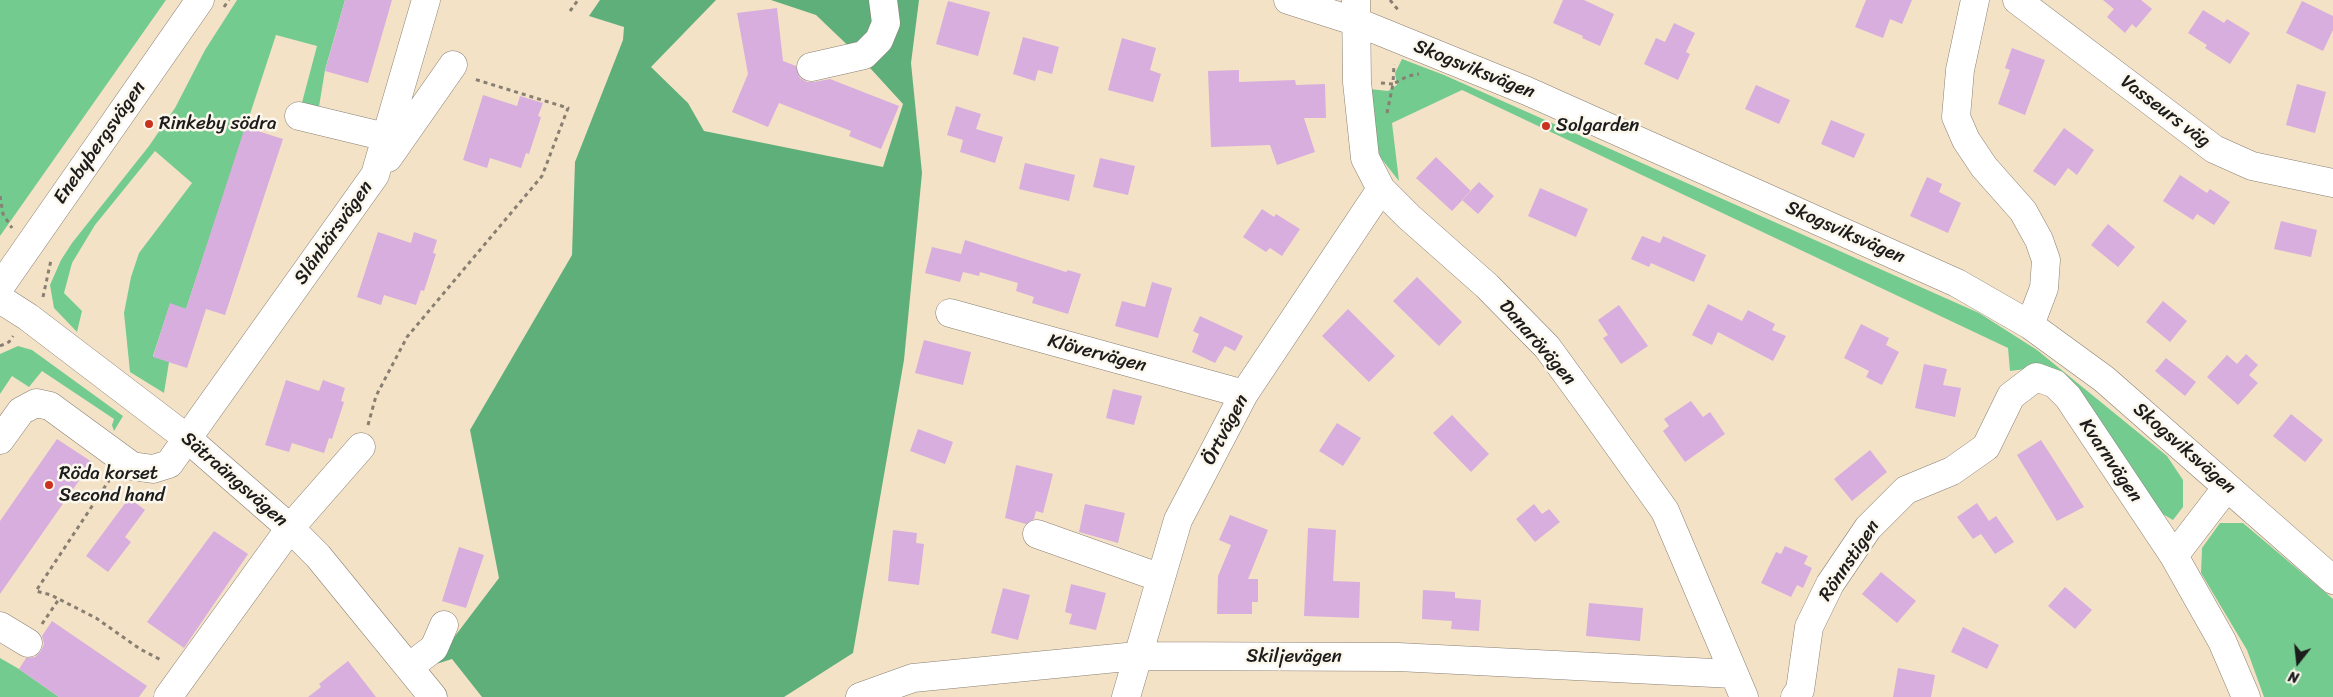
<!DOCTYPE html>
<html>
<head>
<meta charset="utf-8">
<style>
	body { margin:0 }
	#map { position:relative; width:2333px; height:697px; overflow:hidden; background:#f4e2c7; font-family:Sriracha,sans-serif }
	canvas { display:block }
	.north { position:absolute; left:2273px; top:637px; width:50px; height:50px; -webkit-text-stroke:4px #fbf7ec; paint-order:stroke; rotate:196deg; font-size:14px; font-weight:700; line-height:20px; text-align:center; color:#1c1c1c }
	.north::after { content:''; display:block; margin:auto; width:18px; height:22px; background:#1c1c1c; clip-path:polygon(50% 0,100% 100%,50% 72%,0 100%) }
</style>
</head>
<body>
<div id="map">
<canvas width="2333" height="697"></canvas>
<div class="north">N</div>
</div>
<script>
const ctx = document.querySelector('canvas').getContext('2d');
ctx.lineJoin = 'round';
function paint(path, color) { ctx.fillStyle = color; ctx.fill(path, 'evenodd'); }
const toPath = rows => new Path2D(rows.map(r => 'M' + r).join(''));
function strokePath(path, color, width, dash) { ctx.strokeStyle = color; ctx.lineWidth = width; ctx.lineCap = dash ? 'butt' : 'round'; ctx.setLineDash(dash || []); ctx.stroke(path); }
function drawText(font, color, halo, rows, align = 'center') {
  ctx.font = font + ' Sriracha,sans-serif'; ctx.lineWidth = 5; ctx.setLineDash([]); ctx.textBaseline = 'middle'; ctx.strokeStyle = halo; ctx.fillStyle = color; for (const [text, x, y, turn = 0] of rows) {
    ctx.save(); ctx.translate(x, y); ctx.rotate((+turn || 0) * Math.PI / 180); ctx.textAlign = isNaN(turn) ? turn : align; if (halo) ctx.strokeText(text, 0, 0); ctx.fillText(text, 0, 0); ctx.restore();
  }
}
paint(toPath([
	[0,0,166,0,0,236],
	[237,0,345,0,325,70,317,119,300,110,317,46,276,35,186,309,170,304,153,356,169,362,164,393,130,372,124,313,131,277,139,253,192,183,155,151,95,225,72,263,64,293,82,311,77,332,54,308,50,285,61,260,72,243,149,146,175,108,205,50],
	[1402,59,1444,75,1979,313,2037,350,2167,456,2183,480,2183,507,2173,520,2156,510,2033,368,2010,371,2008,348,1462,90,1392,123,1399,181,1380,157,1368,108,1370,89,1388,91,1397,85,1395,73],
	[18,346,32,350,123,416,114,431,112,425,114,419,42,371,29,387,12,376,0,394,0,354],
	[2220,523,2243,523,2333,599,2333,697,2264,697,2247,650,2201,573,2202,548],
	[0,658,19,669,59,697,0,697]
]), '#74cb90');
paint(toPath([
	[600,0,716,0,651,67,688,103,704,131,883,167,903,104,860,57,816,15,771,0,919,0,911,63,922,173,904,360,853,653,784,697,482,697,452,659,433,665,499,578,470,430,572,255,575,162,623,40,624,27,589,16]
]), '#5faf7a');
paint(toPath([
	[345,0,392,0,368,83,325,71],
	[1563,0,1584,0,1614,14,1600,46,1582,38,1583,36,1553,23],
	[1866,0,1912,0,1902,24,1890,19,1883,38,1855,27],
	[2103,0,2141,0,2152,9,2136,28,2132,24,2125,33,2107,17,2114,9],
	[948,1,990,12,978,56,936,44],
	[2302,1,2333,16,2333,30,2323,51,2286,33],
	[777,8,783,61,796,66,800,78,807,82,814,82,830,79,899,106,881,149,849,136,851,131,779,103,768,127,732,112,748,74,737,13],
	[2203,10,2224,23,2227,19,2250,33,2230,64,2205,48,2207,45,2188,33],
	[1674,23,1695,33,1686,52,1690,54,1678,80,1644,64,1656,38,1665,42],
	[1023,37,1059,47,1052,74,1038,70,1035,81,1013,74],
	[1122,38,1156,48,1150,70,1161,74,1153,102,1108,90],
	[2012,48,2045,60,2025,115,1998,104,2010,70,2005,68],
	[1239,70,1239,82,1295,80,1296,85,1325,84,1326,118,1304,118,1315,152,1277,165,1270,145,1211,147,1208,71],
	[2297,84,2326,92,2315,133,2286,125],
	[1756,85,1790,100,1779,124,1745,109],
	[483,95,517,106,520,96,543,103,538,116,541,117,529,154,526,153,521,168,490,158,487,168,463,160],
	[956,106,981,114,976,129,1003,137,995,163,960,152,963,140,947,135],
	[1831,120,1865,134,1854,158,1821,144],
	[245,127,283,139,225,315,206,309,187,368,153,357,170,303,186,309],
	[2064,128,2094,150,2077,175,2068,168,2055,186,2033,171],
	[1436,157,1471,191,1452,211,1416,178],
	[1100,158,1135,166,1128,195,1093,187],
	[1025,163,1075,175,1069,201,1019,189],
	[2180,175,2207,193,2210,189,2230,202,2214,225,2197,214,2193,220,2163,201],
	[1927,177,1942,184,1939,192,1961,203,1948,233,1910,216],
	[1479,182,1494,196,1478,214,1462,200],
	[1540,188,1588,209,1576,237,1528,216],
	[1262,209,1274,217,1276,214,1300,229,1282,256,1270,248,1266,252,1243,237],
	[2281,221,2317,230,2311,257,2274,249],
	[2108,224,2135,247,2118,267,2091,245],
	[378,232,411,243,414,232,437,240,433,253,436,254,424,291,421,290,416,305,384,295,381,305,357,297],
	[1642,236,1660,243,1663,236,1706,255,1694,282,1651,263,1649,267,1631,259],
	[965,240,1066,272,1068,270,1081,274,1068,314,1032,303,1034,297,1016,291,1018,283,980,272,979,276,963,272,960,282,925,273,932,247,961,254],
	[1417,277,1462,322,1439,346,1393,301],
	[1152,282,1172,288,1158,338,1115,326,1122,301,1145,307],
	[2163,301,2187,321,2170,342,2146,322],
	[1708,304,1742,321,1748,310,1775,324,1772,330,1786,336,1773,361,1718,332,1712,345,1692,335],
	[1619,305,1648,346,1621,364,1603,338,1608,335,1598,320],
	[1348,309,1395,356,1369,382,1322,336],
	[1200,316,1243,336,1235,351,1225,346,1215,363,1192,352,1199,334,1193,331],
	[1861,324,1889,338,1886,345,1899,352,1882,385,1866,377,1869,371,1844,358],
	[924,340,971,352,963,385,915,373],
	[2246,354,2258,365,2249,375,2258,383,2238,405,2207,377,2227,355,2237,364],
	[2166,358,2196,382,2185,396,2155,371],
	[1924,364,1947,369,1943,385,1961,388,1955,417,1915,408],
	[286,380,319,391,323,380,345,388,341,401,344,402,332,439,329,438,324,453,292,443,289,452,265,445],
	[1113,389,1142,396,1134,425,1106,418],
	[1691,401,1703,417,1710,412,1725,434,1685,462,1663,431,1669,426,1664,419],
	[2291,414,2323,440,2305,462,2273,436],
	[1452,415,1489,454,1471,472,1433,433],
	[1337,423,1361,438,1343,466,1319,451],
	[918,429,953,442,945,464,910,451],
	[57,439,92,462,0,594,0,521],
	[2041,440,2084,507,2057,521,2017,455],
	[1870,450,1887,472,1852,501,1834,479],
	[1016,465,1053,474,1043,513,1036,511,1034,519,1026,524,1005,518],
	[129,498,145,510,125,537,131,542,108,572,86,556],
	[1977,503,1989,521,1996,516,2014,542,1995,554,1981,534,1973,539,1957,517],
	[1085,504,1125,513,1118,543,1079,532],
	[1534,504,1542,514,1549,509,1560,522,1535,542,1516,519],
	[1230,515,1268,530,1248,579,1258,579,1258,602,1252,602,1252,614,1217,614,1218,576,1231,545,1219,540],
	[1308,528,1336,530,1333,581,1360,582,1359,618,1304,616],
	[893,530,917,533,916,543,924,544,919,585,888,581],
	[214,531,248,554,184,648,147,622],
	[1785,546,1808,556,1804,564,1812,568,1803,588,1797,585,1791,597,1761,583,1776,552,1781,554],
	[459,547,484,555,466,608,442,601],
	[1881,572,1916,601,1897,623,1862,594],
	[1071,584,1106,593,1096,630,1069,624,1072,614,1065,612],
	[2065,587,2092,610,2075,629,2048,606],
	[1003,588,1030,595,1018,640,991,633],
	[1423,590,1455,592,1455,598,1481,600,1479,631,1451,629,1452,621,1422,619],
	[1589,603,1643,608,1640,641,1586,636],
	[52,621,147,686,139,697,59,697,19,669,26,658,35,657,41,651,44,644,42,636],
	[1963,627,1999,645,1987,669,1951,652],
	[348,661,376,697,308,697,321,687,319,684],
	[1898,668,1935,675,1931,697,1893,697]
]), '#d7aedd');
const minor = toPath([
	[1288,0,1357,22,1527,91,1957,283,2030,325,2104,379,2333,580],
	[1356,0,1357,82,1365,158,1381,189,1409,217,1487,286,1547,347,1590,406,1665,511,1744,697],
	[1975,0,1960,70,1956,117,1966,140,1984,167,2023,211,2039,240,2046,260,2044,288,2030,325],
	[2017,0,2214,149,2252,166,2333,183],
	[811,67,864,55,879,40,886,23,883,0],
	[299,116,386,137],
	[388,158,453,65],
	[0,287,200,0],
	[0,299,28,317,188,439,290,528,318,556,433,697],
	[950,313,1244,394],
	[0,440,21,411,36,403,50,406,132,466,153,469,169,464,375,175,426,0],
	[1037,534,1161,578],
	[2174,556,2227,487],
	[0,626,28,643],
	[409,667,434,648,444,625],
	[168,697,290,528,361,447],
	[860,697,913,678,1137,656,1398,657,1733,674],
	[1126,697,1178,520,1244,394,1381,189],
	[1795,697,1800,690,1809,627,1830,584,1868,528,1906,490,1952,471,1986,447,2011,396,2036,377,2055,384,2068,397,2174,556,2222,641,2246,697]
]);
strokePath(minor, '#887f72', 29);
strokePath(toPath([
	[1390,0,1399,11],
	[224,7,229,0],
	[570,11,578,0],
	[1381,83,1393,84,1394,64],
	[1387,113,1393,84,1408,76,1419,74],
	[0,196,3,214,12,228],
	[43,297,51,260],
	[0,346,9,342,13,336],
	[368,425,376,396,407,337,542,176,568,108,474,79],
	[110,479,36,591,51,595,96,618,140,649,163,661],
	[42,624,59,599]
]), '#887f72', 3, [4, 4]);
strokePath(minor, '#fff', 28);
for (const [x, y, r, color] of [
	[149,124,5,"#c8321e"],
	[1546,126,5,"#c8321e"],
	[49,485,5,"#c8321e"]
]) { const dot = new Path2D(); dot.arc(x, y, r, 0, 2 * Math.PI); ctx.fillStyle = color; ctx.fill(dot); strokePath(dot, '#fbf7ec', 2); }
drawText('19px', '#1c1c1c', '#fbf7ec', [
	["Skogsviksvägen",1474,70,22],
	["Vasseurs väg",2165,112,37],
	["Enebybergsvägen",100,143,-55],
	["Slånbärsvägen",334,233,-55],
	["Skogsviksvägen",1845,233,24],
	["Danarövägen",1537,343,49],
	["Klövervägen",1097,354,15],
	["Örtvägen",1226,430,-62],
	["Skogsviksvägen",2184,449,41],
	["Kvarnvägen",2110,461,56],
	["Sätraängsvägen",234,480,41],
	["Rönnstigen",1850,561,-56],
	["Skiljevägen",1294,657]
]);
drawText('19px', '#1c1c1c', '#fbf7ec', [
	["Rinkeby södra",159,124],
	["Solgarden",1556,126],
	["Röda korset",59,474],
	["Second hand",59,496]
], 'left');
</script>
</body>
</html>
